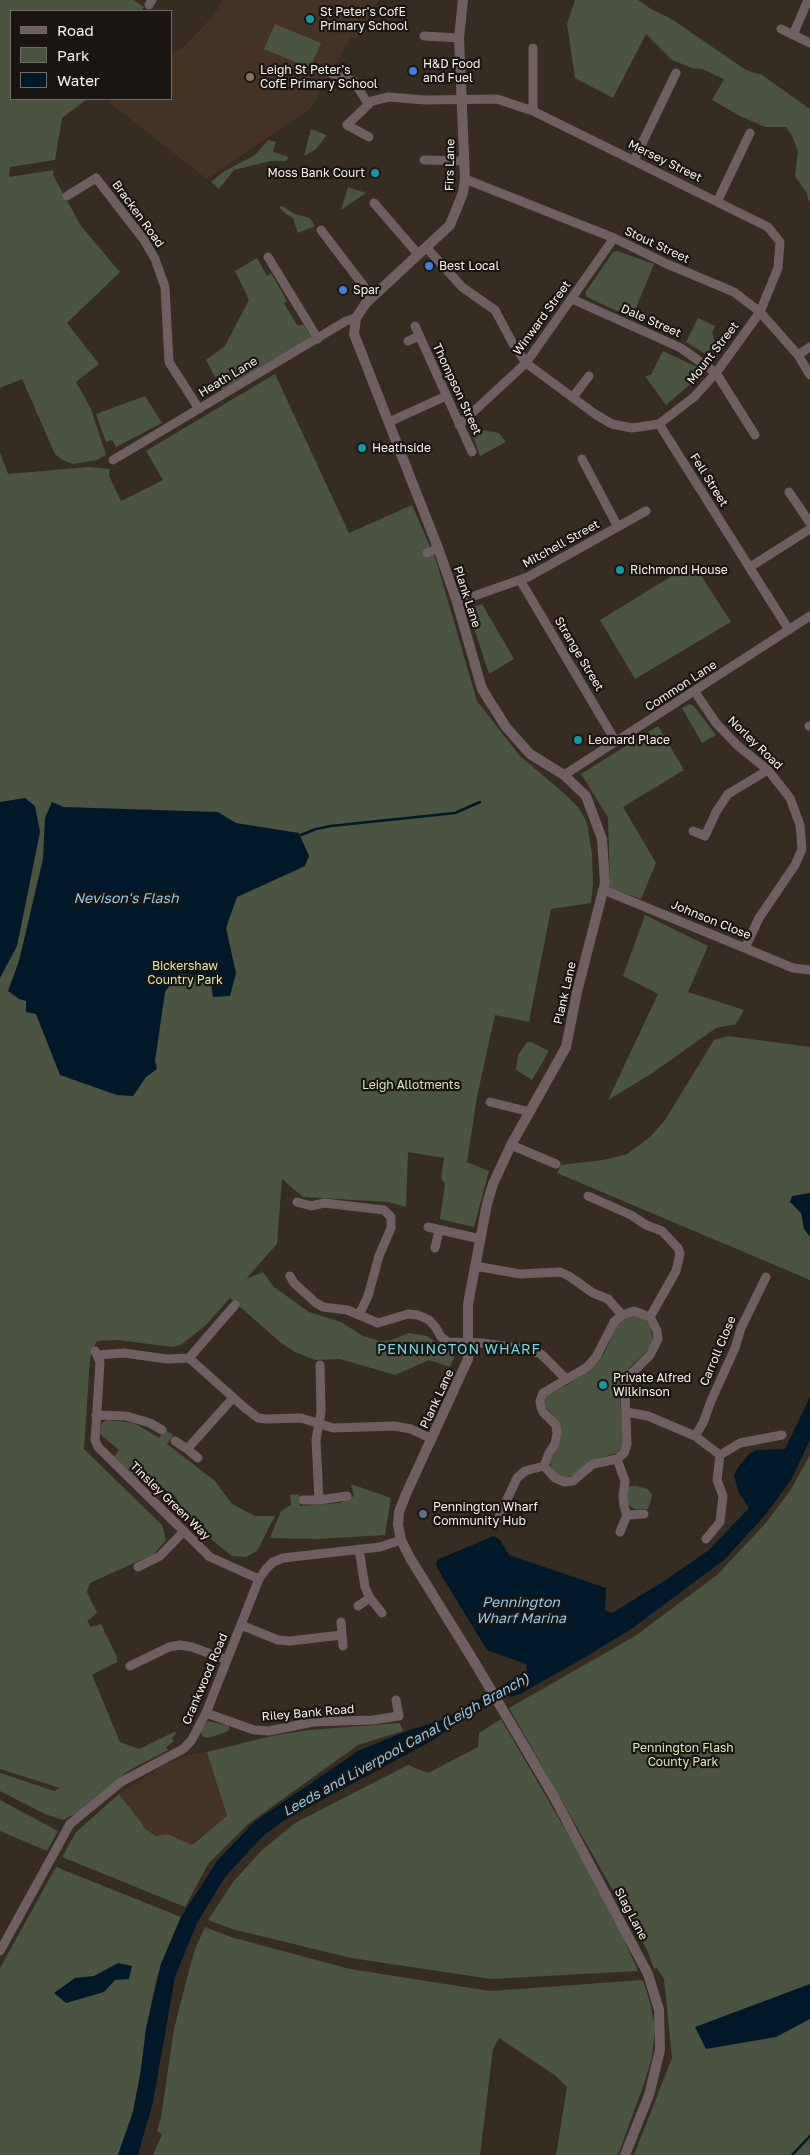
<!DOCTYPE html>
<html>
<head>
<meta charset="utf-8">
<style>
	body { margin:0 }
	#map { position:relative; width:810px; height:2155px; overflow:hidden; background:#372c22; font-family:"Golos Text",sans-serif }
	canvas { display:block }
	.legend { position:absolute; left:10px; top:10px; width:162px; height:90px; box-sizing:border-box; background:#1b1511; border:1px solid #736d68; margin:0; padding:6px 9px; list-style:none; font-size:15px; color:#f8f0ea }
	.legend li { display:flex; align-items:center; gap:10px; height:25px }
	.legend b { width:25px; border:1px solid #736d68 }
</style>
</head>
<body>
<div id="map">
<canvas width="810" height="2155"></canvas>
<ul class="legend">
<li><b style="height:6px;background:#705f61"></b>Road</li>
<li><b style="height:14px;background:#4b5341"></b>Park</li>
<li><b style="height:14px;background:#00192a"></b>Water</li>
</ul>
</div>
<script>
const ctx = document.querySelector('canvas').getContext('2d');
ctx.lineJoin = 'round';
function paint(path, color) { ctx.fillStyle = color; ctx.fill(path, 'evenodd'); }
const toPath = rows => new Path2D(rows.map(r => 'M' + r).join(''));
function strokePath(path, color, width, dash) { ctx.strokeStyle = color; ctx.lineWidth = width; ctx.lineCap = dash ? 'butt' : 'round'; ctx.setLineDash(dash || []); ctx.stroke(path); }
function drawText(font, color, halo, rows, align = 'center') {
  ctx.font = font + ' "Golos Text",sans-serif'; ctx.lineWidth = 4.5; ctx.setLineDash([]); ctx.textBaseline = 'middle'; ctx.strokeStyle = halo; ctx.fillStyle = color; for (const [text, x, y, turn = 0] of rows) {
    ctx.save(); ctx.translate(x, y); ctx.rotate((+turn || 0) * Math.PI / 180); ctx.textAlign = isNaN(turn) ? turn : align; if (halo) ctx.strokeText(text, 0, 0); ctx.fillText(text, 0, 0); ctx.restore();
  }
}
paint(toPath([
	[222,0,379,0,356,39,351,37,311,108,207,179,109,102,113,99,171,99,171,54,185,46,220,8,218,6],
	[207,1752,227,1816,191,1845,167,1834,157,1836,144,1828,141,1822,119,1794,165,1764,188,1755]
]), '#453425');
paint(toPath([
	[0,0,133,0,144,7,141,11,11,11,11,99,87,99,62,118,55,160,10,167,9,177,54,170,53,175,81,226,120,272,67,323,99,364,76,382,91,409,106,455,97,460,73,464,62,460,55,454,22,379,0,388],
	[575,0,638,0,651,9,670,18,746,70,762,75,810,109,810,204,806,192,795,176,798,151,792,136,786,127,765,127,738,115,712,100,724,79,702,69,692,68,672,60,646,34,613,98,575,78,567,24],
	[275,24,321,43,310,68,264,49],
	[311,129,327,135,316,149,304,156],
	[268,140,276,142,273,152,289,157,286,161,270,161,234,170,219,189,211,182,223,172,255,155],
	[348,187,366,193,341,210],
	[282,206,295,214,310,218,315,226,298,233,293,218,285,213,279,207],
	[617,251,654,264,632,318,587,297,585,293,613,252],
	[257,258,267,276,271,273,287,301,284,303,297,325,304,325,311,337,222,390,206,360,225,346,249,300,235,271],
	[698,318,715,326,712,333,719,354,717,356,710,357,686,342],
	[663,351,697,367,698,372,694,381,666,405,645,376,651,375],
	[275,374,349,533,412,505,436,560,477,701,520,756,566,795,579,808,587,823,592,854,593,884,591,903,551,909,529,1022,495,1015,477,1097,467,1162,489,1171,474,1227,440,1219,445,1184,441,1178,444,1158,408,1152,406,1207,388,1202,303,1197,282,1179,277,1244,246,1279,263,1272,274,1287,309,1312,341,1322,363,1336,380,1341,391,1340,409,1333,427,1336,455,1355,450,1367,429,1360,395,1375,340,1359,315,1360,295,1352,280,1342,230,1298,206,1325,181,1345,173,1347,118,1340,97,1341,90,1358,84,1449,162,1525,166,1540,154,1554,90,1583,87,1592,97,1613,87,1621,91,1627,101,1624,117,1657,117,1662,92,1675,120,1742,139,1749,174,1732,177,1732,172,1739,174,1741,166,1747,168,1750,128,1771,75,1814,63,1820,45,1814,0,1791,0,1773,54,1791,60,1788,0,1769,0,452,8,474,89,467,110,469,109,476,121,501,163,480,146,451],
	[145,396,162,423,116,447,112,440,106,442,96,414],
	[470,428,499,433,506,442,480,456],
	[693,563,731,622,635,679,600,620],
	[482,604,514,659,489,674,468,609],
	[690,704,694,706,716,735,702,743,682,708],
	[658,726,684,770,623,807,656,863,641,899,610,888,608,817,581,774],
	[645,915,708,946,688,992,744,1010,736,1024,716,1028,651,1074,608,1100,658,994,623,976],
	[728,1036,810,1047,810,1280,557,1173,561,1165,603,1160,627,1154,650,1137,665,1120,714,1040],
	[527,1042,531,1042,549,1051,532,1080,516,1070,518,1055],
	[630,1316,635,1316,646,1320,650,1327,653,1339,649,1349,629,1368,622,1385,620,1396,623,1445,617,1453,595,1459,575,1475,564,1478,557,1475,552,1470,550,1461,560,1444,561,1432,558,1421,545,1406,546,1396,551,1392,567,1385,594,1366,605,1352,616,1326,621,1320],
	[107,1420,134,1423,159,1438,165,1430,173,1435,167,1444,215,1481,232,1504,255,1516,275,1516,257,1551,246,1557,232,1556,212,1540,200,1524,182,1513,176,1497,153,1482,137,1479,114,1457,119,1450,100,1434,102,1422],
	[810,1455,810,2155,634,2155,672,2058,664,1979,657,1968,654,1969,647,1950,509,1708,635,1636,717,1575,765,1524,790,1491],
	[351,1484,391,1498,385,1535,318,1539,270,1538,281,1511,291,1505,290,1495,299,1494,300,1506,340,1503,354,1496],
	[630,1486,637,1486,647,1489,651,1493,652,1497,648,1509,635,1509,627,1504,627,1488],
	[501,1719,608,1903,638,1971,491,1979,351,1958,232,1929,208,1920,233,1882,262,1850,295,1823,408,1765,428,1773,478,1747,479,1733],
	[209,1721,229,1726,229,1730,224,1733,207,1738,203,1737,201,1733,205,1723],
	[400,1723,403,1731,358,1745,248,1824,208,1864,185,1907,62,1857,76,1832,119,1794,141,1822,144,1828,156,1836,167,1834,192,1845,227,1816,207,1752,271,1736,309,1730],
	[0,1800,58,1831,47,1851,0,1831],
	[56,1867,181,1917,161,1964,155,1985,146,2029,141,2070,133,2112,118,2155,0,2155,0,1968],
	[205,1927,231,1937,350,1969,490,1991,643,1980,650,2003,655,2027,652,2057,644,2084,618,2155,556,2155,567,2087,556,2076,499,2038,493,2049,480,2155,153,2155,162,2134,157,2131,161,2117,174,2029,188,1974,195,1949]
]), '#4b5341');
paint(toPath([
	[25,798,35,806,40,832,17,946,0,978,0,802],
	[52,802,64,807,218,812,236,823,299,833,309,856,305,866,237,897,226,928,236,973,230,996,213,997,210,976,178,974,165,992,155,1061,157,1069,146,1077,133,1096,117,1095,60,1075,36,1014,26,1012,26,1001,19,999,8,991,19,961,43,859,45,818],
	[810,1193,810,1237,804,1229,801,1213,790,1202,792,1196],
	[810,1397,810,1440,791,1480,766,1514,725,1559,630,1630,582,1659,520,1694,511,1697,506,1695,490,1702,449,1726,448,1730,428,1743,283,1821,262,1837,225,1877,197,1923,175,1977,153,2102,138,2155,118,2155,133,2112,141,2070,146,2029,161,1964,181,1917,217,1861,254,1822,358,1751,404,1732,445,1719,527,1671,526,1664,487,1650,437,1568,436,1563,439,1559,494,1536,500,1540,509,1555,606,1588,605,1610,612,1613,664,1581,709,1550,749,1508,739,1493,734,1476,737,1469,749,1454,756,1450,785,1449],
	[118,1963,132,1966,129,1979,115,1980,104,1992,66,2003,54,1993,75,1978,94,1976],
	[810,1984,810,2019,776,2037,706,2049,695,2027]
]), '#00192a');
strokePath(toPath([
	[301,835,316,829,331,826,455,813,480,802],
	[792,2155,810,2136]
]), '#00192a', 2.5);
strokePath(toPath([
	[149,5,152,0],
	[781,29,810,43],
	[793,35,808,0],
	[424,36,459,38],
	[533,48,533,111],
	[332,74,354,81,368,104],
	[369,137,347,125,372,101,389,97,425,100,497,99,533,111,768,227,780,242,778,268,760,312,716,373,694,397,659,424],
	[424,160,464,161],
	[634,160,676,73],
	[465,179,614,238,667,264,734,292,760,312,798,355,810,375],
	[67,196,96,178,144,240,155,259,165,287,169,362,199,409],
	[718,200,750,133],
	[374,203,418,254],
	[321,230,372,297],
	[426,247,462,287,495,310,512,342,526,363,595,414,612,424,632,428,659,424],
	[268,257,318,339],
	[572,299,681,348,716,373,755,435],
	[415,326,472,452],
	[408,341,419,336],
	[798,355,810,347],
	[573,397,589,376],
	[389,422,446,396],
	[659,424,789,630],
	[459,425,526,363,614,238],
	[582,459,618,527],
	[113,460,346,321,356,318],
	[789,492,810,523],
	[427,553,438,548],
	[750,567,810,529],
	[520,580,616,742],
	[457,602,528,577,646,511],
	[695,692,716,723,738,746,768,770,790,798,800,825,802,849,795,865,759,918,745,948],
	[809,726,810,726],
	[564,775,810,616],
	[693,831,705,836,716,812,728,794,768,770],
	[604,890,793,968,810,970],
	[490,1102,530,1112],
	[511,1145,556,1164],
	[588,1196,631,1215,646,1225,662,1231,678,1248,680,1254,676,1271,650,1317],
	[297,1202,311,1206,324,1203,384,1210,391,1217,391,1228,379,1256,368,1296,359,1315,378,1323,408,1314,418,1315,429,1320,436,1328,441,1337,448,1342,482,1343,525,1349,541,1354,566,1379],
	[428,1227,480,1239],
	[435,1248,439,1230],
	[475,1266,520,1274,560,1272,569,1276,593,1293,608,1299,622,1315],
	[290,1276,294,1283,316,1303,323,1307,347,1310,359,1315],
	[634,1311,650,1317,657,1331,658,1339,650,1355,632,1373,627,1383,625,1393,627,1444,624,1453,617,1459,593,1464,573,1481,565,1482,555,1478,544,1466,549,1453,555,1444,557,1433,556,1425,543,1412,541,1407,540,1401,543,1393,587,1367,596,1357,614,1322,622,1315,634,1311],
	[95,1351,100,1362,96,1427,95,1440,98,1447,210,1557,259,1579],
	[98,1355,124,1353,167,1359,189,1358,235,1305],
	[189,1358,245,1408,258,1418,266,1419,301,1418,333,1428,394,1426,411,1429,432,1439],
	[320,1365,321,1412,316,1440,319,1500,347,1496],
	[626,1412,648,1416,695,1436,720,1455,717,1480,723,1496,720,1522,706,1539],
	[96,1415,126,1416,150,1423,162,1430],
	[695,1436,703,1423,711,1401,735,1348,741,1328,766,1277],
	[175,1441,187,1449,233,1398],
	[187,1449,198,1458],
	[720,1455,740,1443,782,1435],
	[617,1459,625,1481,623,1496,624,1506,627,1515,644,1514],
	[303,1500,319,1500],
	[498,1519,517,1478,525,1471,544,1466],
	[620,1532,627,1515],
	[359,1549,365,1587,370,1598,382,1613],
	[138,1567,160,1556,184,1531],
	[358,1606,370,1598],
	[241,1625,278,1640,290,1641,342,1635,341,1622],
	[342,1635,343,1646],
	[130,1666,169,1647,180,1645,192,1647,227,1660],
	[206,1713,254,1730,269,1731,313,1722,373,1720,399,1716,396,1700],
	[0,1951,70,1824,121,1782,183,1749,191,1741,206,1713,259,1579,266,1569,273,1562,283,1558,380,1547,401,1540]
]), '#705f61', 9);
strokePath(toPath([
	[463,0,459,38,465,179,463,193,450,225,366,303,356,318,354,334,438,548,457,602,482,689,506,727,530,754,564,775,586,796,602,839,605,883,577,992,566,1047,511,1145,493,1184,487,1204,468,1304,468,1359,406,1494,399,1512,398,1525,401,1540,410,1558,475,1663,553,1795,648,1974,659,2010,660,2050,649,2095,625,2155]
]), '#705f61', 10);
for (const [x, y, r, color] of [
	[310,19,5,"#0f9aa8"],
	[413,71,5,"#3f7fe0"],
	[250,77,5,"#8d6e63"],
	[375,173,5,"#0f9aa8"],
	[429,266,5,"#3f7fe0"],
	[343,290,5,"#3f7fe0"],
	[362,448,5,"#0f9aa8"],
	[620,570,5,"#0f9aa8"],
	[578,740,5,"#0f9aa8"],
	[603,1385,5,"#0f9aa8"],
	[423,1514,5,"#5c6f8a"]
]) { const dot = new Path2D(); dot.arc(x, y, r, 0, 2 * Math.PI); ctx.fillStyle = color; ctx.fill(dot); strokePath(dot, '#1b1511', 2); }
drawText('12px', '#f8f0ea', '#1b1511', [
	["St Peter's CofE",320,12],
	["Primary School",320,26],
	["H&D Food",423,64],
	["and Fuel",423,78],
	["Leigh St Peter's",260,70],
	["CofE Primary School",260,84],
	["Moss Bank Court",365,173,"right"],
	["Best Local",439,266],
	["Spar",353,290],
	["Heathside",372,448],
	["Richmond House",630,570],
	["Leonard Place",588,740],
	["Private Alfred",613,1378],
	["Wilkinson",613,1392],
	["Pennington Wharf",433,1507],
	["Community Hub",433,1521]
], 'left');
drawText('12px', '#f8f0ea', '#1b1511', [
	["Mersey Street",665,161,26],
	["Firs Lane",450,165,-89],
	["Bracken Road",138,214,54],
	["Stout Street",657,245,25],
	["Winward Street",542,318,-54],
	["Dale Street",651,321,24],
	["Mount Street",713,353,-52],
	["Heath Lane",228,377,-31],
	["Thompson Street",457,389,65],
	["Fell Street",709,480,58],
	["Mitchell Street",561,544,-29],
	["Plank Lane",467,597,72],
	["Strange Street",579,654,59],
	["Common Lane",681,686,-33],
	["Norley Road",755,743,44],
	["Johnson Close",711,920,22],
	["Plank Lane",565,993,-77],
	["Carroll Close",718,1351,-67],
	["Plank Lane",437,1399,-65],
	["Tinsley Green Way",170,1501,44],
	["Crankwood Road",205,1679,-67],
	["Riley Bank Road",308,1713,-5],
	["Slag Lane",631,1914,62]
]);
drawText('12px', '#d2ebb2', '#1b1511', [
	["Bickershaw",185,966],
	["Country Park",185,980],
	["Leigh Allotments",411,1085],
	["Pennington Flash",683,1748],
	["County Park",683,1762]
]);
drawText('italic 14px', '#90c8ee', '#1b1511', [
	["Nevison's Flash",126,899],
	["Pennington",521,1603],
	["Wharf Marina",521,1619],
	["Leeds and Liverpool Canal (Leigh Branch)",406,1745,-29]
]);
ctx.letterSpacing = '1px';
drawText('14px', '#6dd8e5', '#1b1511', [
	["PENNINGTON WHARF",459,1350]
]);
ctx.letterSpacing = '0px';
</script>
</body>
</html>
